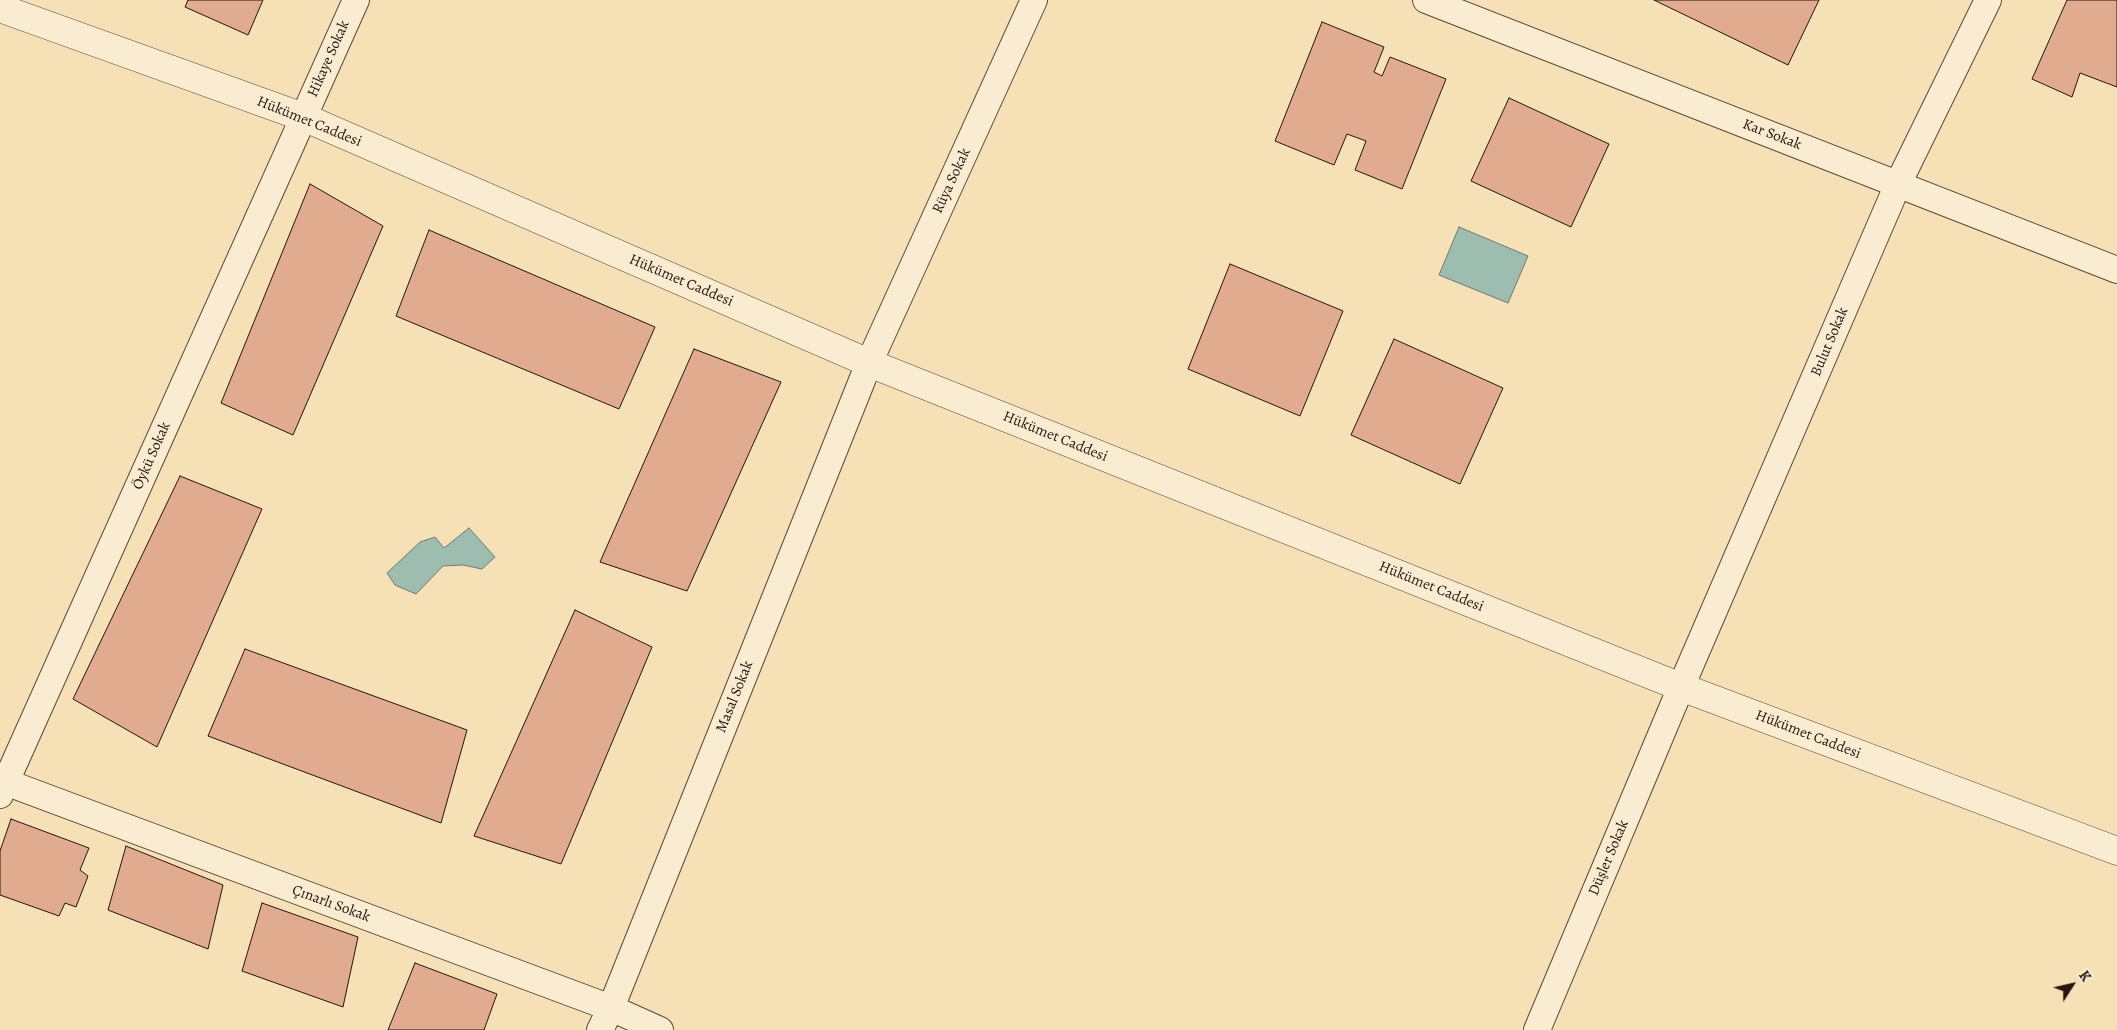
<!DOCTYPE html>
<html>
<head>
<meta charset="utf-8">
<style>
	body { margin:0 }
	#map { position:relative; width:2117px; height:1030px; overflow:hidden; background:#f6e1b7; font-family:Alegreya,serif }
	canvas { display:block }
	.north { position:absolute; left:2047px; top:960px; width:50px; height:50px; -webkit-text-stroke:4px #f9ecd0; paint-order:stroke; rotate:55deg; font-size:14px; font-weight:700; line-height:20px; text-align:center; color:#24160e }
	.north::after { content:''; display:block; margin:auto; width:18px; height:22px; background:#24160e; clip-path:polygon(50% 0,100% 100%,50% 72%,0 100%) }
</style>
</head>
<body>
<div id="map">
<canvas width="2117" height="1030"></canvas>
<div class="north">K</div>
</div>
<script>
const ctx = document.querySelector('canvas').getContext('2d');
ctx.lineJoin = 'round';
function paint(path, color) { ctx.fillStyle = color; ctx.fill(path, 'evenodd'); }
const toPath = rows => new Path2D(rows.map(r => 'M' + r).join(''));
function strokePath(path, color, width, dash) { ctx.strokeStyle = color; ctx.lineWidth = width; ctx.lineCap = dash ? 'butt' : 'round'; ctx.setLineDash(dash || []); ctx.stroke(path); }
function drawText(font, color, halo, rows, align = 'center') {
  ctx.font = font + ' Alegreya,serif'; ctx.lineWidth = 5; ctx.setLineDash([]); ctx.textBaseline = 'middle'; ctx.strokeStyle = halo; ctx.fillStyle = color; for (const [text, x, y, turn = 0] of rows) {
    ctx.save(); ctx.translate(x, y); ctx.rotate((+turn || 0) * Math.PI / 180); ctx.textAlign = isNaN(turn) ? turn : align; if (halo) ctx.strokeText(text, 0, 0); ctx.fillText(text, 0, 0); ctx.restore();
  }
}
const water = toPath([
	[1459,227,1528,256,1508,303,1439,275,1459,227],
	[469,528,495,557,482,569,463,565,443,566,416,594,395,585,387,573,420,542,435,537,444,548,469,528]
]);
paint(water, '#9dbdb1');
strokePath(water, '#6d7a70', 1);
const building = toPath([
	[188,0,263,0,248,35,185,7,188,0],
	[1654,0,1819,0,1788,65,1654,0],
	[2067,0,2117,0,2117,87,2080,73,2072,97,2032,79,2067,0],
	[1322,22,1384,47,1374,72,1382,76,1390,57,1446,79,1402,189,1355,170,1366,141,1347,134,1334,165,1275,141,1322,22],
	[1509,98,1609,144,1571,227,1471,181,1509,98],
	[310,184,383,226,293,435,221,403,310,184],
	[429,230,655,327,619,409,396,316,429,230],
	[1230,264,1343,311,1300,416,1188,369,1230,264],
	[1394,339,1503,388,1460,484,1351,435,1394,339],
	[694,349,781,382,687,591,600,562,694,349],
	[180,476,262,509,157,747,73,699,180,476],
	[575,610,652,647,561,864,474,836,575,610],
	[245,649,467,730,441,823,208,736,245,649],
	[11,819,89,848,80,870,88,876,76,907,65,903,59,916,0,895,0,851,11,819],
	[126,846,223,885,208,949,108,910,126,846],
	[262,903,358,937,343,1007,242,971,262,903],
	[415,963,497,994,484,1030,388,1030,415,963]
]);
paint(building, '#e1ab8f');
strokePath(building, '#24160e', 1);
const minor = toPath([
	[1426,0,2117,270],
	[0,780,611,1008,660,1030],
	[0,795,356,0],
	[600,1030,611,1008,869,363,1034,0],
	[1537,1030,1681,687,1898,184,1988,0]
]);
const tertiary = toPath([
	[0,8,303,117,869,363,1681,687,2117,851]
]);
strokePath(minor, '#584938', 28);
strokePath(tertiary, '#584938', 29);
strokePath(minor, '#f9ecd0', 26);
strokePath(tertiary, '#f9ecd0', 28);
drawText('15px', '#24160e', '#f9ecd0', [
	["Hikaye Sokak",329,59,-66],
	["Hükümet Caddesi",309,122,22],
	["Kar Sokak",1772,135,21],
	["Rüya Sokak",952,181,-65],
	["Hükümet Caddesi",681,281,23],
	["Bulut Sokak",1830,342,-67],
	["Hükümet Caddesi",1055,437,22],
	["Öykü Sokak",152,456,-66],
	["Hükümet Caddesi",1431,587,22],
	["Masal Sokak",735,697,-68],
	["Hükümet Caddesi",1808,735,21],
	["Düşler Sokak",1609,858,-67],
	["Çınarlı Sokak",331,904,20]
]);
</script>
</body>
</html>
